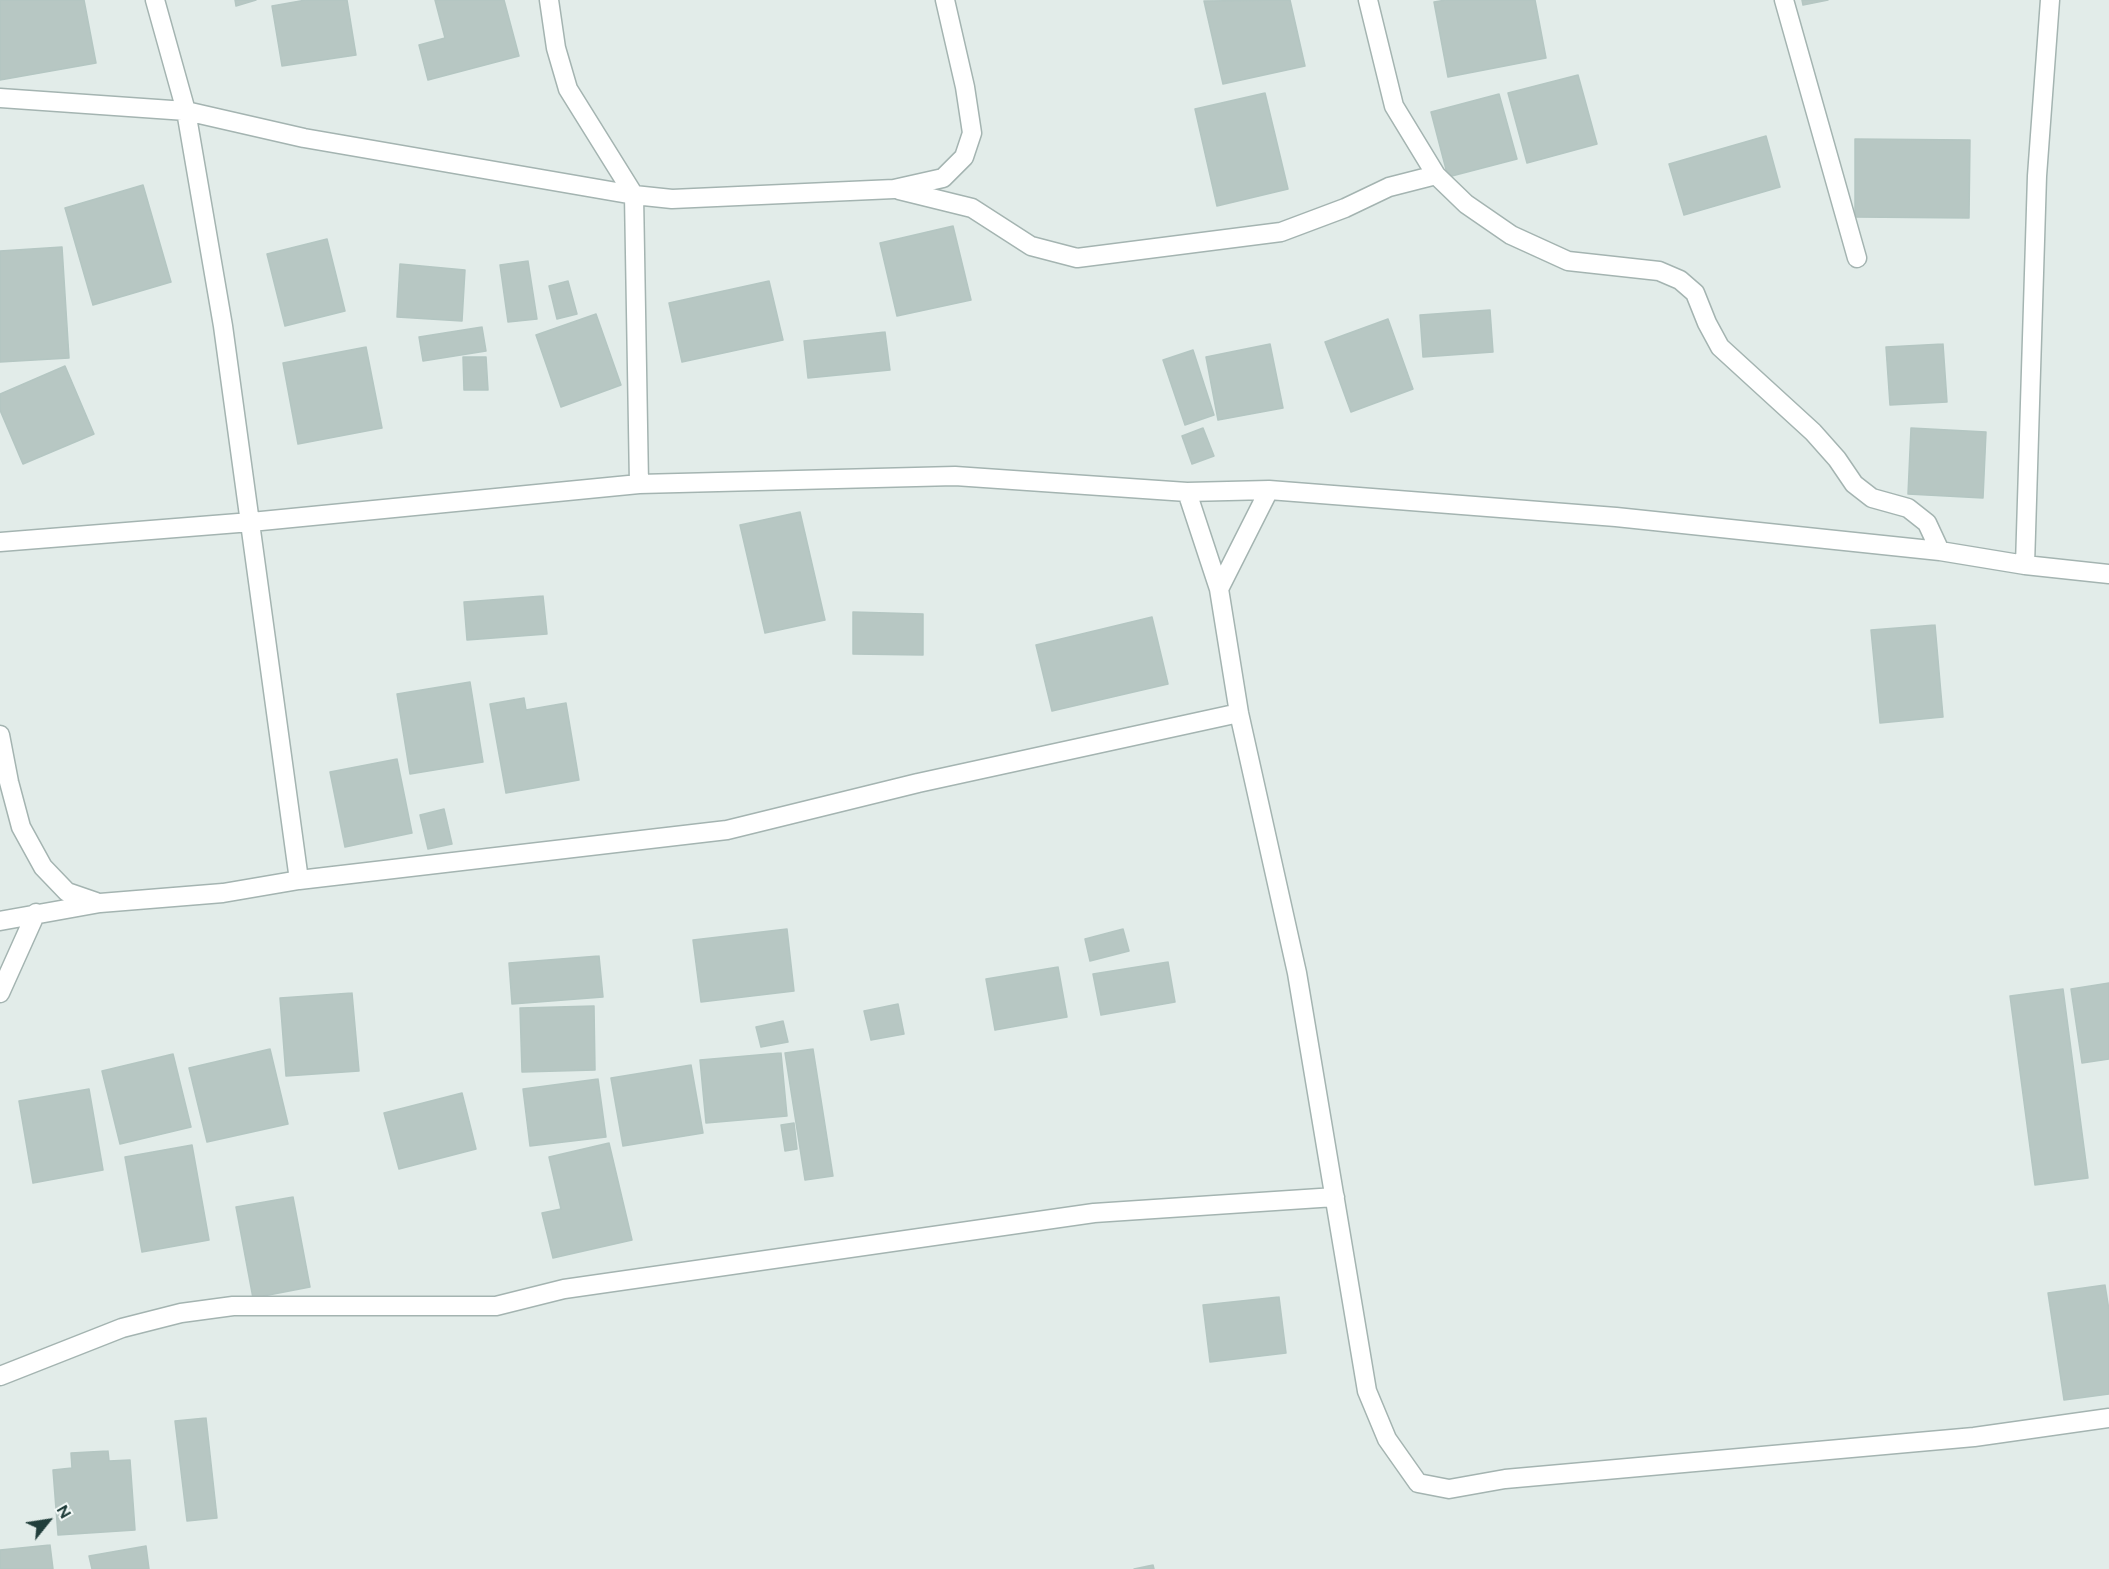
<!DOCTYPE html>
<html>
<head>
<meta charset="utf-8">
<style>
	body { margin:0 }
	#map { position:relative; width:2109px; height:1569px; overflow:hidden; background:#e2ece9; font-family:Figtree,sans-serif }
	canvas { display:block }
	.north { position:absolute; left:18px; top:1491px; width:60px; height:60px; -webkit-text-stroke:4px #f2f9f7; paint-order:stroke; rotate:60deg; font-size:16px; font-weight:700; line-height:24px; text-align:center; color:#213e3b }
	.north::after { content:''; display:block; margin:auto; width:21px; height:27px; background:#213e3b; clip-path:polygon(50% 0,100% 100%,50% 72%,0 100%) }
</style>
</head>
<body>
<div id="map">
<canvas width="2109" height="1569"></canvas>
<div class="north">N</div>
</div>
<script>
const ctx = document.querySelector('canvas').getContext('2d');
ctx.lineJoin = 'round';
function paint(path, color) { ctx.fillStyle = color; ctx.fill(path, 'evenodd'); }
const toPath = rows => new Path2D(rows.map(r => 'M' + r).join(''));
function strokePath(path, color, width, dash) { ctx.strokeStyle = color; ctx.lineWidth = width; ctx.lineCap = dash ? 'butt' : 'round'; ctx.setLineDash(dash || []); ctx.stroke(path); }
const building = toPath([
	[0,0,84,0,96,63,0,80,0,0],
	[235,0,256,0,236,6,235,0],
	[306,0,347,0,356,55,282,66,272,6,306,0],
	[435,0,504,0,519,56,428,80,419,45,445,38,435,0],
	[1290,0,1305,66,1223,84,1204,1,1290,0],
	[1446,0,1535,0,1546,58,1448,77,1434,2,1446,0],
	[1802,0,1828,0,1803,5,1802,0],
	[1578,75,1597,144,1527,163,1508,93,1578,75],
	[1265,93,1288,189,1217,206,1195,109,1265,93],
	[1499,94,1517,159,1448,177,1431,112,1499,94],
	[1766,136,1780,187,1684,215,1669,164,1766,136],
	[1855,139,1970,140,1969,218,1855,217,1855,139],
	[143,185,171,282,93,305,65,208,143,185],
	[953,226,971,300,897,316,880,243,953,226],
	[327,239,345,311,285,326,267,254,327,239],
	[62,247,69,358,0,362,0,251,62,247],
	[528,261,537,319,508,322,500,265,528,261],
	[400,264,465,270,462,321,397,317,400,264],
	[568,281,577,314,557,319,549,286,568,281],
	[769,281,783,340,682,362,669,303,769,281],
	[1490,310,1493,352,1423,357,1420,315,1490,310],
	[596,314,621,385,561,407,536,335,596,314],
	[1388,319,1413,389,1351,412,1325,342,1388,319],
	[482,327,486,351,423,361,419,337,482,327],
	[885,332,890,370,808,378,804,341,885,332],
	[1270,344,1283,408,1218,420,1206,357,1270,344],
	[1943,344,1947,402,1890,405,1886,347,1943,344],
	[366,347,382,428,298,444,283,363,366,347],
	[1193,350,1214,415,1185,425,1163,360,1193,350],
	[463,357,486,357,488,390,464,390,463,357],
	[65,366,94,434,23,464,0,410,0,394,65,366],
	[1203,428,1214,456,1192,464,1182,436,1203,428],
	[1911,428,1986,432,1983,498,1908,494,1911,428],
	[800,512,825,620,765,633,740,525,800,512],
	[543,596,547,634,467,640,464,602,543,596],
	[853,612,923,614,923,655,853,654,853,612],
	[1152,617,1168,684,1052,711,1036,645,1152,617],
	[1935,625,1943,717,1880,723,1871,630,1935,625],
	[470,682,483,762,410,774,397,694,470,682],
	[524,698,526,710,566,703,579,780,506,793,490,704,524,698],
	[397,759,412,833,345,847,330,772,397,759],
	[444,809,452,844,428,849,420,815,444,809],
	[787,929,794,991,701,1002,693,940,787,929],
	[1123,929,1129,951,1090,961,1085,939,1123,929],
	[599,956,603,997,512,1004,509,963,599,956],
	[1168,962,1175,1002,1101,1015,1093,974,1168,962],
	[1058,967,1067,1017,995,1030,986,979,1058,967],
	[2109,983,2109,1059,2082,1063,2071,989,2109,983],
	[2063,989,2088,1178,2035,1185,2010,996,2063,989],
	[352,993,359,1071,286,1076,280,998,352,993],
	[898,1004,904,1034,871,1040,864,1011,898,1004],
	[594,1006,595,1070,522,1072,520,1008,594,1006],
	[783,1021,788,1042,761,1047,756,1027,783,1021],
	[270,1049,288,1124,207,1142,189,1068,270,1049],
	[813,1049,833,1176,805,1180,785,1053,813,1049],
	[781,1053,787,1116,706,1123,700,1060,781,1053],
	[173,1054,191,1127,120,1144,102,1071,173,1054],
	[691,1065,703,1133,623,1146,611,1078,691,1065],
	[598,1079,606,1137,530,1146,523,1089,598,1079],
	[89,1089,103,1170,33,1183,19,1101,89,1089],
	[462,1093,476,1149,399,1169,384,1113,462,1093],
	[794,1123,797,1149,785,1151,781,1125,794,1123],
	[609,1143,632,1240,553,1258,542,1213,561,1209,549,1157,609,1143],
	[192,1145,209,1240,142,1252,125,1157,192,1145],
	[293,1197,310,1287,253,1298,236,1207,293,1197],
	[2105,1285,2109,1310,2109,1394,2064,1400,2048,1293,2105,1285],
	[1279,1297,1286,1353,1210,1362,1203,1305,1279,1297],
	[206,1418,217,1518,187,1521,175,1421,206,1418],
	[108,1451,109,1461,130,1460,135,1530,58,1535,53,1470,72,1468,71,1453,108,1451],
	[50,1545,53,1569,0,1569,0,1550,50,1545],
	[146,1546,149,1569,92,1569,89,1556,146,1546],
	[1153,1565,1154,1569,1134,1569,1153,1565]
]);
paint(building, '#b7c7c3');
strokePath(building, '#b4c6c2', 1.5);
const street = toPath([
	[155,0,186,111,223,326,299,880],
	[549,0,556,48,568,89,634,195,639,484],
	[1368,0,1394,106,1436,175,1466,204,1511,235,1568,261,1659,271,1680,280,1695,293,1707,323,1720,347,1813,432,1837,459,1854,484,1872,498,1908,508,1927,523,1940,551],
	[1784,0,1857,258],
	[0,98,186,111,304,138,634,195,672,199,894,189,943,178,964,157,972,133,965,87,945,0],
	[899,190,972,208,1031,246,1077,258,1281,232,1345,208,1389,187,1436,175],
	[1187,492,1219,589,1239,713,1297,973,1367,1391,1387,1439,1418,1483,1449,1489,1505,1479,1974,1437,2109,1418],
	[0,542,251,522,639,484,955,476,1187,492,1269,490,1616,517,1940,551,2025,565,2109,574],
	[2025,565,2037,176,2050,0],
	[1219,589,1269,490],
	[0,735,9,782,21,827,43,867,67,892,96,902],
	[0,921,100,903,223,893,299,880,727,830,918,783,1239,713],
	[0,993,36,913],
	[0,1376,122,1328,181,1313,233,1306,496,1306,564,1289,1094,1213,1335,1197]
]);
strokePath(street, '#a4b4b1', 21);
strokePath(street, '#fff', 18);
</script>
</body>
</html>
